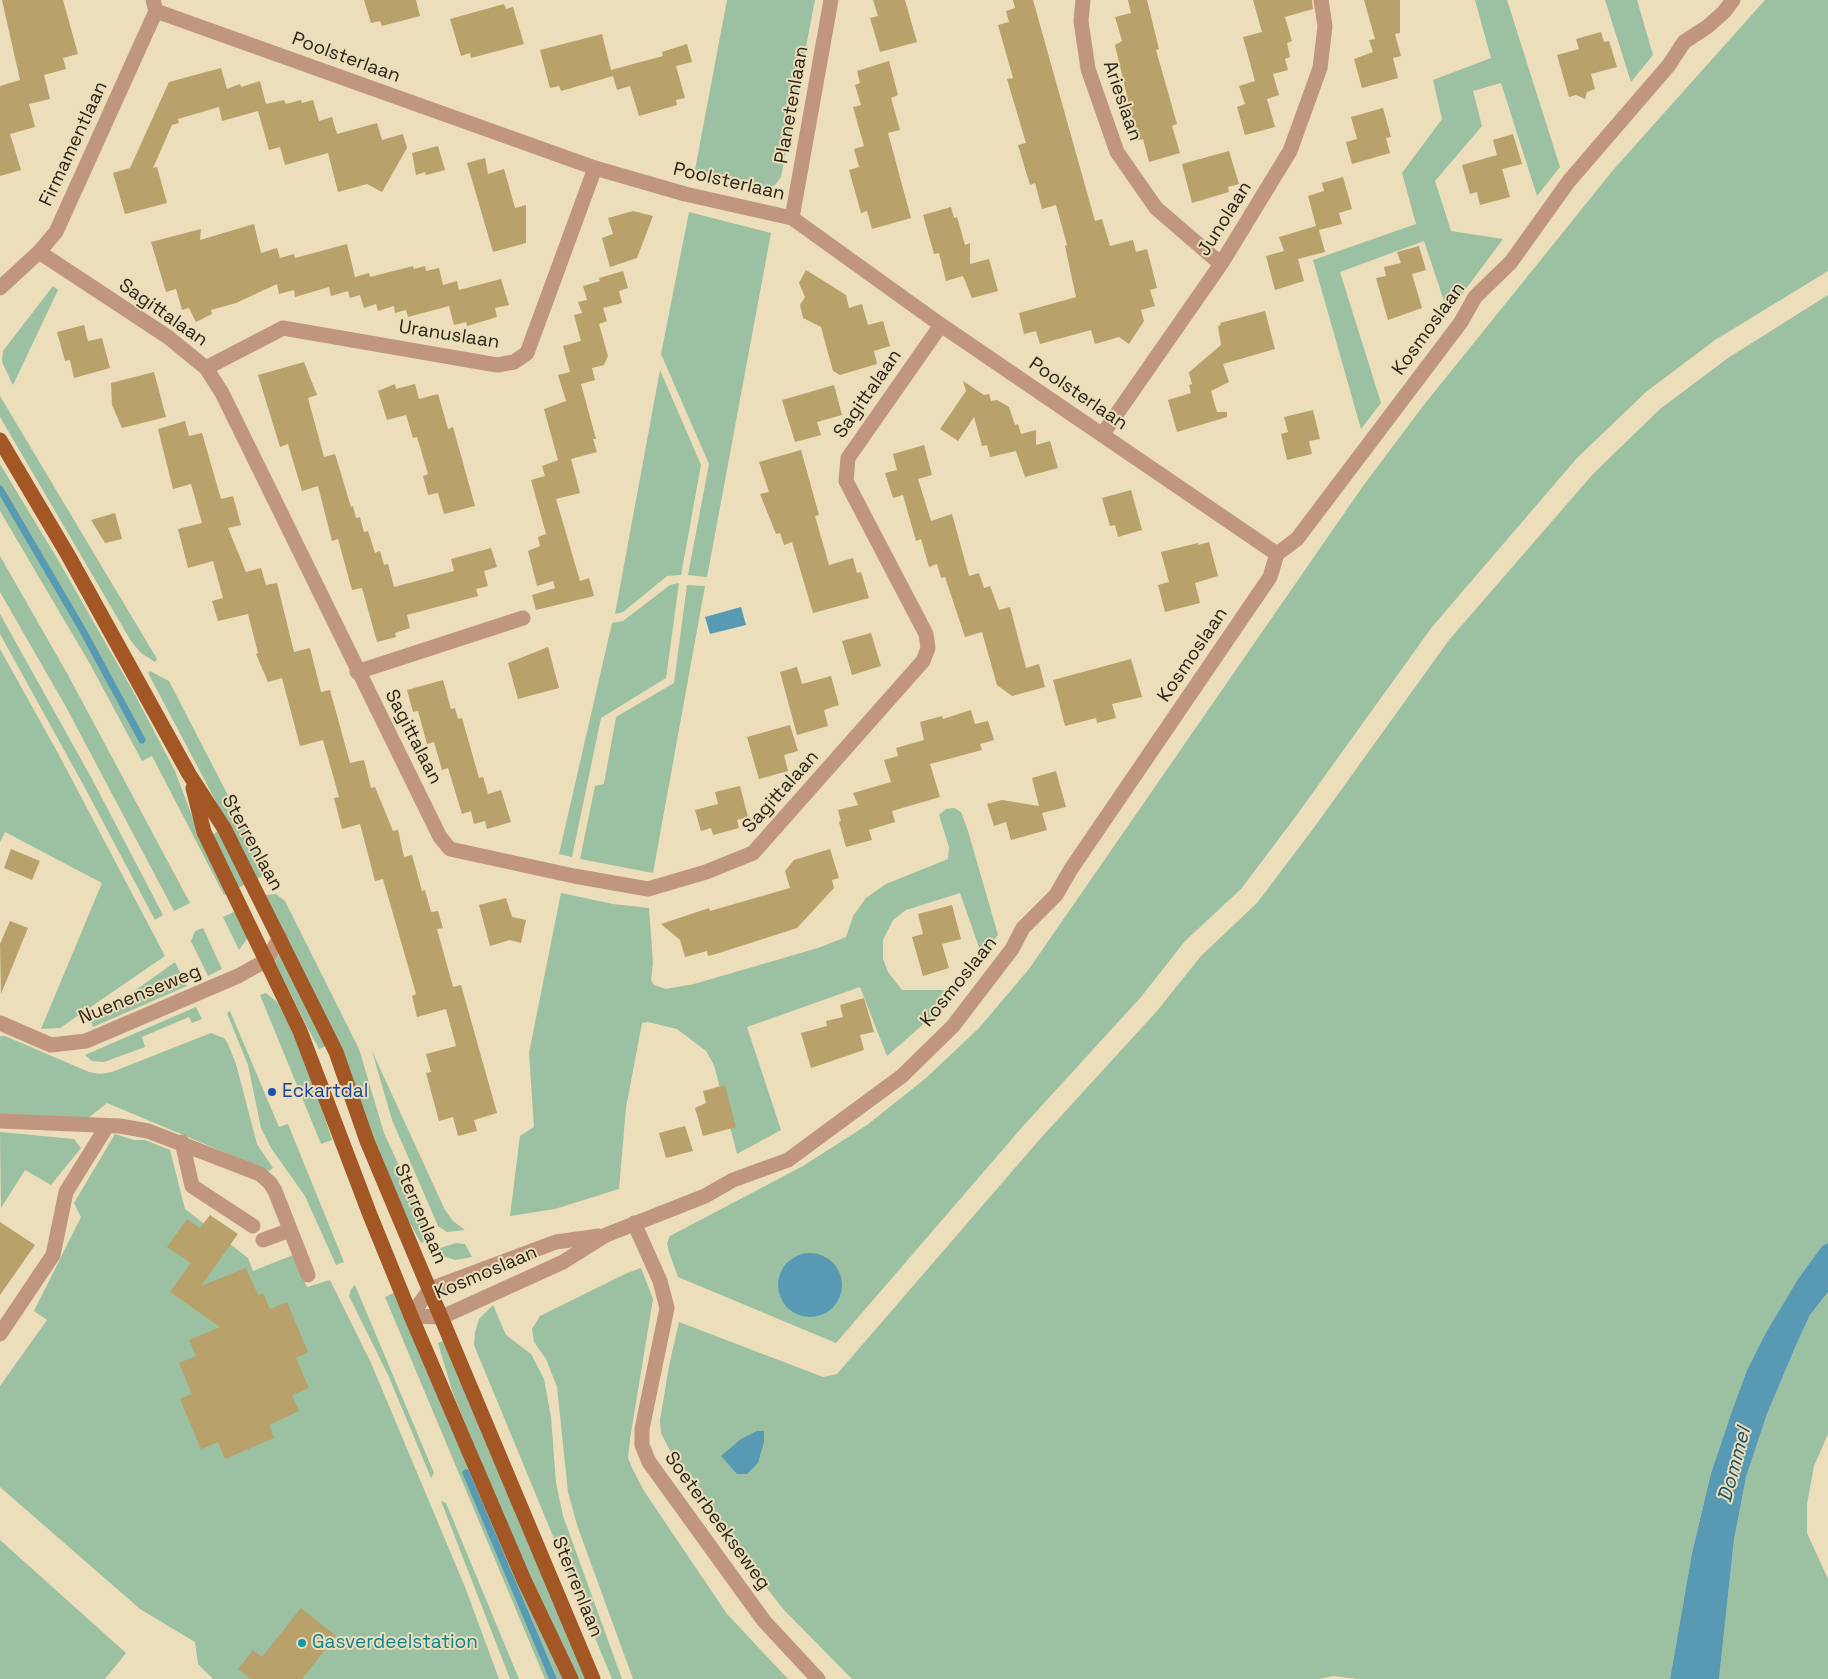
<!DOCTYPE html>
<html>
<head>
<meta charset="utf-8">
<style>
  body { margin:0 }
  canvas { display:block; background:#ecddbb }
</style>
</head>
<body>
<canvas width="1828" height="1679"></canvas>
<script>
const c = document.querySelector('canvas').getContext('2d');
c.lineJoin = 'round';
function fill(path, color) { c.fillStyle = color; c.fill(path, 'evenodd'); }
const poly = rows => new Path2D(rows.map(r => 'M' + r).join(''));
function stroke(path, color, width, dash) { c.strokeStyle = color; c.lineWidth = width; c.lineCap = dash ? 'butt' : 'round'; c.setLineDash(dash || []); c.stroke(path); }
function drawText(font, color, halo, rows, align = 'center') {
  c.font = font + ' "Space Grotesk",sans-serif'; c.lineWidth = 4; c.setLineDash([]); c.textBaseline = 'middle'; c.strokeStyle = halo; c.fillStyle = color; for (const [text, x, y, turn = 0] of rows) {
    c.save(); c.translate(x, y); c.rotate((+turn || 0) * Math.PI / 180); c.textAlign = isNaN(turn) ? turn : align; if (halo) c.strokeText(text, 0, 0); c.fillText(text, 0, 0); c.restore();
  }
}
fill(poly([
  [727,0,815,0,781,177,775,185,767,188,695,170],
  [1475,0,1507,0,1560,167,1537,196,1501,83,1473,91,1482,126,1435,181,1451,231,1503,239,1448,313,1424,241,1340,272,1381,403,1361,429,1313,260,1416,224,1402,173,1442,119,1433,80,1491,58],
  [1605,0,1637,0,1653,55,1631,82],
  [1765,0,1828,0,1828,271,1715,340,1646,392,1577,458,1432,627,1296,816,1241,889,1185,941,1141,997,1024,1125,836,1343,678,1277,669,1252,667,1243,670,1236,803,1166,867,1125,926,1078,979,1028,1029,969,1363,486,1423,406,1614,169],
  [794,1257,841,1284,836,1302,822,1314,803,1315,787,1306,781,1271],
  [689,212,771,233,707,577,688,575,709,464,661,354],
  [53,286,58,290,13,385,2,362,3,351],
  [1828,295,1828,1243,1822,1246,1798,1279,1765,1334,1747,1370,1733,1408,1711,1473,1692,1553,1670,1679,1358,1679,1333,1676,1319,1679,852,1679,784,1610,739,1553,674,1459,661,1433,660,1420,669,1366,679,1322,823,1377,837,1374,1040,1139,1157,1011,1201,956,1257,903,1313,829,1449,640,1593,474,1660,409,1728,358],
  [660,370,701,465,681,575,667,576,623,612,615,614],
  [0,396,157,659,155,662,141,653,131,641,0,417],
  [0,464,57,558,133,691,175,771,198,832,228,893,224,895,152,756,142,761,90,664,0,511],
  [0,556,68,675,190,903,174,911,66,707,0,592],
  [679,583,666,678,601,718,572,857,559,854,612,623,623,621,670,585],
  [687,585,705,586,653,873,580,859,595,786,604,784,616,717,674,683],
  [0,614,92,779,163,915,155,920,85,788,0,634],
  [0,649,59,755,165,956,60,1028,41,1029,102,883,5,832,0,842],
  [150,671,169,681,268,873,257,879,148,673],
  [954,808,961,812,968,831,998,935,982,956,960,893,906,910,893,920,883,940,883,959,888,972,902,990,944,990,957,988,952,996,926,1022,887,1056,860,987,747,1027,781,1130,737,1154,714,1065,706,1051,677,1029,648,1022,642,1023,626,1108,619,1189,555,1209,510,1216,520,1136,534,1127,529,1053,561,893,613,904,649,908,653,963,651,980,654,985,666,989,694,984,818,948,846,937,853,916,866,898,886,884,948,859,949,847,939,815,946,809],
  [218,831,246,884,238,888,212,835],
  [276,894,285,901,359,1049,384,1133,432,1238,421,1243,405,1214,266,895],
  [236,911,249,936,239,950,223,917],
  [203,928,222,969,208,976,191,941,195,931],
  [281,952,326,1046,319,1049,305,1023,275,962],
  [175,962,187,986,93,1027,91,1022],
  [266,993,277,1002,289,1024,310,1072,332,1140,321,1144,260,995],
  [196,1007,202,1019,192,1023,189,1017,142,1037,145,1047,104,1062,92,1061,85,1055],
  [230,1011,279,1127,288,1124,344,1262,336,1265,305,1196,271,1148,261,1128,248,1065,227,1013],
  [211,1033,224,1038,228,1044,236,1064,257,1144,273,1168,269,1171,107,1103,83,1122,0,1116,0,1036,5,1036,89,1072,100,1074,112,1072],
  [372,1051,445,1210,453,1221,465,1230,447,1232,438,1226,435,1219,392,1120],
  [0,1132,74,1139,81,1148,51,1185,25,1170,1,1208],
  [115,1134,134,1140,145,1140,170,1150,185,1209,248,1258,253,1271,293,1255,307,1287,330,1280,371,1363,465,1587,499,1679,213,1679,198,1664,195,1642,140,1609,0,1487,0,1386,47,1320,34,1311,81,1217,74,1203],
  [456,1243,465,1244,472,1257,455,1260,434,1253,440,1248],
  [641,1268,653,1299,630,1439,628,1458,632,1468,644,1491,727,1614,788,1679,633,1679,577,1525,568,1492,557,1387,546,1359,534,1342,532,1329,540,1316,627,1273],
  [355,1285,434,1473,431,1478,389,1377,349,1296,351,1289],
  [396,1292,565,1679,545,1679,385,1297],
  [1828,1292,1828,1434,1814,1466,1807,1504,1807,1533,1828,1579,1828,1679,1719,1679,1734,1540,1746,1477,1767,1414,1797,1343,1810,1315],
  [493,1305,506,1335,531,1354,544,1379,551,1417,556,1483,563,1516,622,1679,612,1679,474,1345,475,1332,479,1319],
  [446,1340,587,1679,578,1679,520,1555,453,1394,438,1343],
  [441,1501,446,1503,519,1679,510,1679],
  [0,1540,126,1653,105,1679,0,1679]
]), '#9cc0a2');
fill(poly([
  [741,607,746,625,710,634,705,617],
  [1828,1243,1828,1292,1810,1315,1797,1343,1767,1414,1746,1477,1734,1540,1719,1679,1670,1679,1692,1553,1711,1473,1733,1408,1747,1370,1765,1334,1798,1279,1822,1246],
  '778 1285a32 32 0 1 1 64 0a32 32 0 1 1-64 0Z',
  [757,1431,764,1431,764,1442,758,1463,747,1474,737,1474,721,1456,741,1439]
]), '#589ab4');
stroke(poly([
  [0,489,82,629,142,740],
  [466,1473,553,1679]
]), '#589ab4', 7);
fill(poly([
  [2,0,63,0,78,54,63,58,66,69,44,75,50,99,29,104,35,127,10,134,21,170,0,176,0,86,20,80],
  [364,0,416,0,420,16,382,26,380,21,371,23],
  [873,0,905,0,917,42,880,52,870,18,878,16],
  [1013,0,1033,0,1095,221,1102,219,1110,246,1133,240,1136,252,1147,249,1157,288,1150,290,1155,306,1141,310,1144,321,1129,344,1119,337,1095,344,1091,330,1040,344,1036,331,1024,334,1019,313,1076,297,1065,246,1067,245,1056,205,1042,209,1035,183,1030,185,1018,145,1026,143,1007,79,1013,78,998,25,1009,22,1006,11,1015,8],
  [1128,0,1147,0,1159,49,1156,50,1177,124,1172,126,1180,153,1149,162,1143,139,1138,140,1133,122,1115,45,1122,41,1115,17,1131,13],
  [1253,0,1312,0,1313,9,1285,17,1292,41,1287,43,1290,57,1285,59,1288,70,1273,74,1279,95,1267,99,1275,127,1245,135,1237,107,1245,104,1239,86,1255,81,1243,37,1262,32],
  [1364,0,1400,0,1400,33,1395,34,1401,56,1393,58,1398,78,1362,88,1354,59,1373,52,1369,40,1375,39],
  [504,4,506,9,513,7,524,44,471,58,470,53,461,56,450,19],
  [1601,32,1604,42,1609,41,1617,67,1591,74,1595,89,1587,92,1585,99,1576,95,1569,97,1557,55,1579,49,1576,39],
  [602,34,611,70,663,56,662,52,687,44,692,62,676,66,685,98,676,100,677,105,639,116,630,86,617,90,613,76,561,91,559,86,550,88,540,50],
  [889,61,898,95,891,98,900,130,888,133,911,218,872,229,867,211,861,213,849,170,859,167,854,149,864,146,853,107,861,105,855,85,860,83,857,71],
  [221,68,227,89,240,84,241,87,260,81,266,104,284,100,286,104,301,100,302,103,313,100,319,121,332,117,337,134,377,123,382,140,403,134,407,148,382,192,367,184,338,192,328,153,285,165,280,147,269,150,258,111,222,121,219,107,178,119,179,123,172,125,153,168,157,167,167,203,125,214,113,173,130,168,169,82],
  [1383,108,1391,137,1386,138,1390,153,1352,164,1346,142,1357,139,1351,117],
  [1513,134,1522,164,1502,169,1510,197,1480,205,1477,192,1470,194,1462,165,1497,155,1493,140],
  [438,146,445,170,426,175,425,172,416,175,412,153],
  [1229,151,1239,184,1228,187,1229,192,1192,203,1182,164],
  [485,158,488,174,504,169,515,208,526,205,526,243,493,252,467,163],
  [1343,177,1352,209,1339,213,1342,224,1319,230,1325,252,1298,259,1304,281,1275,290,1266,256,1284,251,1279,237,1316,226,1308,196,1324,191,1322,183],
  [951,207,954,218,957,217,965,245,970,243,970,264,989,259,998,291,972,298,963,276,946,281,939,253,934,254,923,215],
  [633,211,653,216,637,258,610,267,602,238,613,234,608,218],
  [254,224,261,253,277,248,280,258,294,254,295,258,347,244,355,277,369,273,370,277,413,266,414,269,425,266,426,271,439,268,443,285,457,281,459,290,501,279,509,305,495,308,497,317,467,326,466,322,454,325,449,306,408,317,406,310,395,313,394,306,378,311,376,304,364,308,360,295,350,298,348,291,331,296,329,287,295,297,294,290,279,294,277,284,236,303,211,310,212,314,196,322,189,308,182,310,176,289,166,292,151,242,201,229,200,240],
  [1419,246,1426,270,1412,274,1422,308,1388,320,1376,278,1386,276,1384,267,1401,263,1397,252],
  [806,270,846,295,849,308,862,304,868,325,883,321,890,346,874,351,877,364,840,375,833,371,821,327,803,318,800,305,805,297,799,283],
  [623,271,628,288,619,291,622,303,603,308,607,321,599,324,608,356,604,365,592,368,595,380,581,384,596,439,593,439,597,452,571,459,580,493,556,499,580,581,589,578,594,596,536,610,532,595,555,588,553,581,537,586,528,551,540,546,538,537,546,534,531,480,545,476,542,466,558,460,544,409,566,401,558,375,570,372,563,346,581,341,574,315,582,313,578,302,587,300,583,286,600,281,599,278],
  [1265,311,1275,349,1223,364,1229,382,1211,391,1217,412,1227,412,1227,417,1177,432,1168,400,1191,393,1189,385,1192,384,1189,373,1187,374,1221,345,1218,326,1221,325,1220,323],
  [84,325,88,341,102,338,110,368,74,378,70,360,65,361,57,332],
  [304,362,317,395,308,398,324,457,335,454,351,507,353,506,356,518,360,517,364,532,368,531,375,553,380,551,384,565,388,564,394,587,454,571,451,559,491,548,497,567,484,571,488,586,476,589,478,596,407,615,410,628,395,633,396,637,377,642,362,588,352,590,338,539,332,541,318,486,302,491,288,444,280,447,258,375],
  [154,372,166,417,122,428,112,405,111,383],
  [963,381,984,395,989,394,991,401,997,400,1009,407,1015,425,1018,424,1021,434,1036,430,1036,445,1050,441,1058,468,1025,477,1016,451,990,457,987,445,982,446,974,417,958,441,940,429,966,391],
  [395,384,396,389,415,384,419,399,438,394,448,429,453,427,475,506,444,514,438,493,428,495,423,476,428,474,417,437,413,438,406,415,387,420,378,391],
  [834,385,842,415,817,422,821,435,795,442,782,400],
  [1313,410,1320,439,1309,441,1312,454,1287,460,1281,434,1288,432,1284,417],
  [185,421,189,436,202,433,221,499,233,496,241,525,228,528,246,572,261,568,266,585,277,583,294,652,310,648,321,692,330,690,350,763,364,760,371,788,375,787,393,831,398,830,404,857,412,855,422,891,425,890,431,912,438,911,443,928,437,929,453,987,461,985,497,1113,474,1120,477,1131,458,1136,453,1117,439,1121,426,1073,431,1072,426,1054,456,1046,446,1009,417,1017,412,996,416,994,383,879,375,881,360,824,342,829,334,798,339,797,323,740,300,746,282,678,268,682,256,654,258,653,248,614,218,621,212,601,223,598,213,561,188,568,178,529,202,523,191,484,173,489,158,429],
  [924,445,932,475,918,479,931,521,952,514,969,576,979,573,984,588,990,586,999,610,1010,607,1026,668,1039,664,1045,687,1012,696,997,685,982,632,965,637,945,577,941,578,937,564,929,567,921,539,916,541,903,495,893,498,885,473,897,470,893,454],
  [801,450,819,515,815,516,829,565,853,558,857,573,861,572,869,598,813,613,792,542,784,545,780,533,776,534,760,494,769,492,759,462],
  [1131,490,1142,530,1118,537,1115,525,1110,526,1102,498],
  [115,513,122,539,105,543,91,520],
  [1209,542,1218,576,1195,583,1200,603,1165,612,1158,585,1169,582,1161,552,1198,543,1198,545],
  [871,633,881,666,852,675,842,641],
  [548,647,559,688,518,699,508,663],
  [1131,659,1142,697,1112,704,1116,718,1097,723,1096,718,1065,726,1053,680],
  [797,667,802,684,831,676,839,705,824,710,828,726,797,735,780,672],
  [443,680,451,709,455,708,458,719,462,718,479,778,483,777,488,794,501,790,511,822,487,829,485,821,474,824,471,811,462,814,448,768,442,770,434,742,427,744,418,711,413,712,407,690],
  [971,710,975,724,988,721,994,740,980,744,982,750,930,764,940,797,892,811,895,822,869,830,872,840,846,847,839,822,841,821,838,810,858,805,853,793,891,782,884,760,898,756,896,748,924,740,920,722,942,716,943,719],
  [790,725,798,751,784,755,788,771,759,779,747,737],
  [1056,771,1066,807,1042,813,1047,830,1011,840,1006,822,994,826,987,804,1002,800,1039,806,1032,778],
  [740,786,748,817,737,820,739,828,713,835,711,828,701,831,695,810,718,804,715,792],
  [11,849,40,861,32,880,4,868],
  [830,849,839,878,832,880,834,888,797,928,716,954,708,956,707,951,685,957,680,940,661,924,709,908,710,911,790,888,785,871,794,860],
  [506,898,512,917,526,920,521,943,510,940,490,946,479,905],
  [952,905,961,939,942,944,949,968,923,976,912,937,923,934,918,914],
  [10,921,28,928,1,994,0,944],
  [864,998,874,1032,860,1035,864,1050,811,1068,801,1033,827,1026,826,1021,843,1017,840,1005],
  [725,1085,736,1127,703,1136,695,1108,706,1103,703,1091],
  [685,1126,693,1151,666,1158,659,1133],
  [210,1215,238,1234,201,1286,246,1268,258,1295,263,1293,270,1309,287,1302,308,1352,296,1358,309,1388,292,1395,299,1411,269,1425,274,1438,225,1459,218,1442,201,1449,180,1399,192,1394,179,1363,196,1356,189,1340,220,1327,170,1292,191,1263,167,1247,187,1219,200,1228],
  [0,1222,35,1245,0,1295],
  [301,1608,336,1636,302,1679,251,1679,238,1669,253,1650,262,1657]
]), '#b8a16a');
stroke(poly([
  [1083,0,1081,21,1088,69,1117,152,1156,208,1221,264],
  [156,11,595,168,685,194,792,218,941,325,1277,554],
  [792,218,831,0],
  [39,252,168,337,206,368,222,393,440,837,450,849,574,876,648,889,706,872,753,853,923,661,928,648,926,634,846,481,848,458,941,325],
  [0,288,39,252,56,232,156,11,153,0],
  [206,368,283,328,497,365,514,362,527,353,595,168],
  [1102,435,1221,264,1290,151,1320,68,1325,26,1321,0],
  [357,672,523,618],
  [0,1023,51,1045,86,1041,238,976,267,960,280,937],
  [0,1121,120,1126,148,1131,260,1174,270,1183,275,1191,308,1275],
  [182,1142,192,1186,253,1226],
  [634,1223,660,1281,667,1308,642,1429,642,1445,649,1462,764,1621,818,1679],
  [263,1240,290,1230],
  [411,1316,442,1317,563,1262,606,1235,705,1196,733,1180,788,1160,902,1076,953,1026,1012,949,1023,928,1056,895,1071,869,1270,577,1277,554,1297,539,1461,322,1475,297,1511,262,1569,181,1669,65,1684,42,1707,27,1724,12,1733,0],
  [411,1316,430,1289,556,1242,599,1236],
  [0,1334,53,1255,66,1192,107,1126]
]), '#c1967e', 15);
stroke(poly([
  [0,440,68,555,189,774,224,828,336,1052,367,1141,593,1679],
  [193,788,204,832,300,1031,370,1215,411,1316,524,1580,571,1679]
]), '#a25725', 15);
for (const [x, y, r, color] of [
  [272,1092,5,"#1a4fb4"],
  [302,1643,5,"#0f9aa8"]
]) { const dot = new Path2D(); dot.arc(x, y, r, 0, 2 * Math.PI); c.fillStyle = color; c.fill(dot); stroke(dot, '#ecddbb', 2); }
drawText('19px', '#2a2417', '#ecddbb', [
  ["Poolsterlaan",346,58,20],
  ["Arieslaan",1122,101,71],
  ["Planetenlaan",792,105,-80],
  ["Firmamentlaan",74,144,-65],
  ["Poolsterlaan",729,182,13],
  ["Junolaan",1225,219,-58],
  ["Sagittalaan",163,313,35],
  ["Kosmoslaan",1429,329,-54],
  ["Uranuslaan",449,335,9],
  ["Sagittalaan",868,394,-55],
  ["Poolsterlaan",1078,394,34],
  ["Kosmoslaan",1193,655,-56],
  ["Sagittalaan",413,737,63],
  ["Sagittalaan",781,792,-48],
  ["Sterrenlaan",252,843,61],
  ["Kosmoslaan",959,982,-51],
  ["Nuenenseweg",140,995,-22],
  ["Sterrenlaan",420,1214,67],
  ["Kosmoslaan",486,1273,-23],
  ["Soeterbeekseweg",717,1521,54],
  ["Sterrenlaan",577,1587,68]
]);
drawText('19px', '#164399', '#ecddbb', [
  ["Eckartdal",282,1092]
], 'left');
drawText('19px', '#0d838f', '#ecddbb', [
  ["Gasverdeelstation",312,1643]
], 'left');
drawText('italic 20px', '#1a5165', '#ecddbb', [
  ["Dommel",1735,1465,-75]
]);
</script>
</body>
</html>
